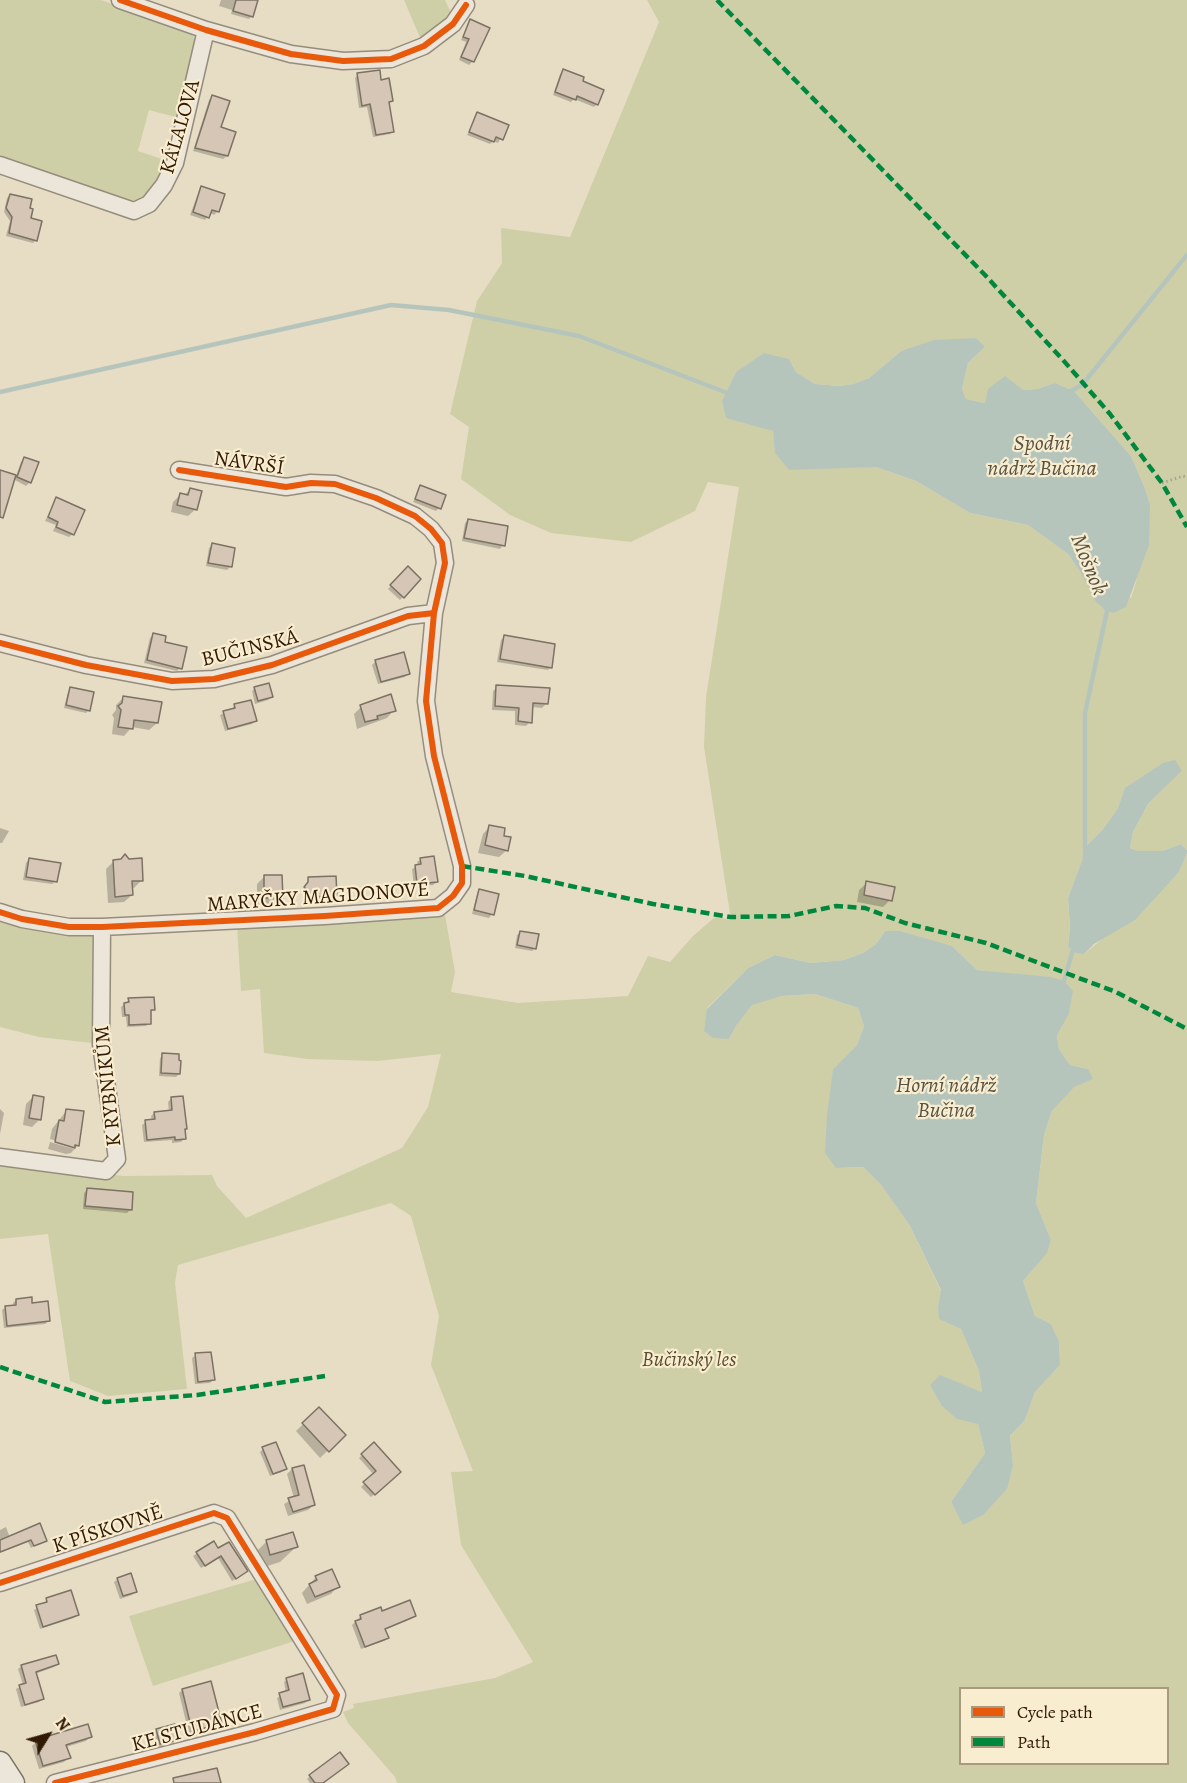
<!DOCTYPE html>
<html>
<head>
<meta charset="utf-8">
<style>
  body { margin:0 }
  #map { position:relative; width:1187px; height:1783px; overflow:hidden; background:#e7ddc5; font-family:Alegreya,serif }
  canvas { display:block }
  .legend { position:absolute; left:959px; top:1687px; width:210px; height:78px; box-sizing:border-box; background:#f9edd0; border:2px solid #a9997f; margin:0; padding:8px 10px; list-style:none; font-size:18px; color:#311a05 }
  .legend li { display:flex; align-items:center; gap:12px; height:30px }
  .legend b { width:30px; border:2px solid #a9997f }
  .north { position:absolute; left:18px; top:1705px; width:60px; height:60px; -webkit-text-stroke:4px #f9edd0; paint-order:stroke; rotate:53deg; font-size:16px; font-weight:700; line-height:24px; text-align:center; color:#311a05 }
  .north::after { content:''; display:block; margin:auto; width:21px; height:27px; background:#311a05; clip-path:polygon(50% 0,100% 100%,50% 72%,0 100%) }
</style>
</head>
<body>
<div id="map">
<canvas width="1187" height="1783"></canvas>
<ul class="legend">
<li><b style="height:8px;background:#e8590c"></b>Cycle path</li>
<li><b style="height:8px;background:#00873e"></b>Path</li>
</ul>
<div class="north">N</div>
</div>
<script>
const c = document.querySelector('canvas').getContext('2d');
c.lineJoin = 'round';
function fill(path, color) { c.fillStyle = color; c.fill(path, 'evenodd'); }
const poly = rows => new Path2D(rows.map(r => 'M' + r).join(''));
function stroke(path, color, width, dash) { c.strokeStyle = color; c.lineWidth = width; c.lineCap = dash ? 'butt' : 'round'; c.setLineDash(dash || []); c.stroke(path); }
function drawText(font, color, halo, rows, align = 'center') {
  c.font = font + ' Alegreya,serif'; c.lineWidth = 4.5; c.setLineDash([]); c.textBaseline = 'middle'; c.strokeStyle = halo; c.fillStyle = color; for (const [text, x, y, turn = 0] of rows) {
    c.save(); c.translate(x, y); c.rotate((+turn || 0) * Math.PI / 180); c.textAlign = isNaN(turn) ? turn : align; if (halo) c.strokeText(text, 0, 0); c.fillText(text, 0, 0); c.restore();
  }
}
fill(poly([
  [0,0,101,0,191,32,196,41,179,118,149,110,138,151,168,161,146,200,130,200,0,157],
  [404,0,445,0,452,15,421,40],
  [647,0,1187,0,1187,850,1181,844,1162,851,1138,851,1130,848,1133,832,1148,804,1182,771,1126,788,1118,808,1103,829,1088,844,1068,898,1070,928,1068,945,1084,954,1157,894,1179,872,1187,853,1187,1783,397,1783,395,1777,348,1723,343,1712,354,1708,353,1704,495,1678,533,1662,461,1545,451,1472,473,1471,431,1365,439,1316,411,1216,391,1203,178,1265,175,1283,187,1389,108,1396,70,1381,48,1234,0,1239,0,1163,125,1176,212,1175,217,1186,246,1218,402,1148,428,1107,441,1054,378,1061,307,1059,264,1053,260,989,241,991,237,926,333,924,445,915,455,972,451,992,518,1003,628,996,648,956,670,962,693,936,715,917,731,920,704,747,706,697,739,487,708,482,695,511,631,542,551,533,510,515,461,479,469,427,450,414,477,301,502,263,501,228,570,237,659,22],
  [985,347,968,363,962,389,966,399,985,403,1023,390,1037,389,1055,383,1074,391,1131,456,1144,486,1150,504,1136,582,1131,598,1081,573,1068,554,1028,525,970,513,916,481,876,467,845,467,776,453,773,431,722,402,736,372,789,359,796,372,815,384,840,386,853,384,869,378,901,351],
  [885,931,952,946,977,970,1028,976,1062,1027,1057,1036,1059,1049,1070,1065,1088,1069,1052,1111,1044,1135,1036,1203,1051,1240,1046,1253,1023,1281,1035,1316,1051,1324,1059,1341,1060,1365,1035,1392,1025,1420,1010,1436,1013,1465,964,1525,951,1502,985,1453,978,1424,940,1376,982,1392,979,1371,961,1329,938,1306,941,1291,910,1226,881,1185,863,1167,836,1168,833,1069,857,1045,864,1026,858,1008,815,994,782,996,752,1004,736,1026,729,1039,707,1008,748,968,775,955,811,963,844,960,863,953,876,944],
  [960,1688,1168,1688,1168,1764,960,1764],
  [0,916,99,932,101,1044,39,1037,0,1027],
  [260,1578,298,1640,153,1686,129,1616]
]), '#cfcfa7');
fill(poly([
  [976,338,985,347,968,363,962,389,966,399,985,403,988,389,1005,376,1023,390,1037,389,1055,383,1074,391,1131,456,1144,486,1150,504,1149,545,1126,607,1114,613,1107,611,1096,602,1081,573,1068,554,1028,525,970,513,916,481,876,467,789,470,775,453,773,431,726,418,722,401,736,372,764,353,789,359,796,372,815,384,840,386,853,384,869,378,901,351,934,340],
  [1175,760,1182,771,1148,804,1133,832,1130,848,1138,851,1162,851,1181,844,1187,850,1187,853,1179,872,1135,920,1094,944,1084,954,1075,953,1068,946,1070,928,1068,898,1088,844,1103,829,1118,808,1125,788,1163,763],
  [885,931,900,931,952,946,977,970,1051,977,1064,981,1073,991,1069,1013,1057,1036,1059,1049,1070,1065,1088,1069,1093,1079,1074,1087,1052,1111,1044,1135,1036,1203,1051,1240,1047,1253,1023,1281,1035,1316,1051,1324,1059,1341,1060,1365,1035,1392,1025,1420,1010,1436,1013,1465,1007,1489,983,1515,963,1525,951,1502,985,1453,978,1424,957,1419,942,1406,930,1385,940,1375,982,1392,979,1371,961,1329,939,1319,938,1306,941,1290,910,1226,881,1185,863,1167,836,1168,825,1153,827,1115,833,1069,857,1045,864,1026,858,1008,815,994,782,996,752,1005,736,1026,729,1039,713,1038,704,1031,707,1009,748,968,775,955,811,963,844,960,863,953,876,944]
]), '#b6c5bc');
fill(poly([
  [221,0,257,0,252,16,249,19,231,14,232,10,219,6],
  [470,21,473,61,469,65,459,60,466,42,461,40],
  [564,71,581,82,597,104,594,107,574,99,571,102,553,95,560,74],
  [358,74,380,82,391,101,388,104,393,131,390,134,373,137,367,107,359,108,355,78],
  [212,97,227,156,223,159,193,151,209,100],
  [478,114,507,126,498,143,493,141,490,144,467,135],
  [202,188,223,195,217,212,214,215,210,213,205,220,190,215,199,191],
  [10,195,28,209,36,240,33,243,6,236,10,221,4,212,7,198],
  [25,458,30,482,26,486,13,479,0,509,0,471,16,476,21,462],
  [421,487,439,508,436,511,413,502],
  [190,490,196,509,188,516,171,512,173,502,180,495,184,495],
  [57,499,73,534,69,537,53,531,56,525,45,521],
  [468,520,503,545,500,549,462,541,465,523],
  [213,545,230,567,227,570,206,566,209,548],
  [408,568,419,579,400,600,388,589],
  [153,635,163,643,180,668,177,671,144,663,150,638],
  [505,636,551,667,548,670,497,662,501,640],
  [376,661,408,673,405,677,378,684,372,665],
  [497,687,546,704,542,708,532,707,530,722,526,726,515,725,515,711,492,710,493,691],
  [71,688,89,710,86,713,64,708,68,692],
  [255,688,271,697,268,700,255,704,252,691],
  [123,698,157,723,149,730,132,727,124,736,112,734,114,718,112,715,116,710,116,705],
  [250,701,255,720,252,724,225,731,220,715,231,710,234,706],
  [361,707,394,710,387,718,357,729,354,714],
  [490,826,502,837,507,850,499,857,478,853,483,834],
  [0,828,9,831,2,843,0,843],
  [29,859,56,881,52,884,23,880,26,863],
  [421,859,437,882,433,885,414,887,412,869,418,866,417,862],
  [114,861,142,880,134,888,131,888,132,895,124,902,108,903,106,869],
  [265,876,281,897,274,904,257,905,257,884],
  [309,879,335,896,332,899,306,900,306,896,302,891],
  [867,883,890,900,883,907,857,902,859,890],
  [480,891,492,914,489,918,472,914,477,894],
  [521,932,535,948,532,951,515,948,517,935],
  [129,1000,153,1009,149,1013,150,1023,146,1026,127,1027,126,1017,122,1017,121,1007],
  [163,1055,179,1074,176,1077,159,1076,160,1058],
  [33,1097,39,1120,32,1127,23,1125,26,1104],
  [172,1098,184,1130,184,1139,181,1142,172,1143,172,1140,144,1142,142,1125,146,1122,152,1121,151,1116,154,1113,169,1112,168,1102],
  [0,1109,4,1113,0,1134],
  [67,1110,78,1145,71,1153,66,1154,48,1149,50,1142,74,1149,74,1146,50,1139,52,1129],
  [87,1190,130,1210,127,1213,83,1209,84,1193],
  [16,1300,31,1305,49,1321,45,1324,4,1328,2,1310,6,1307,13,1306,13,1303],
  [196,1355,213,1380,210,1383,195,1384,192,1358],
  [319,1409,344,1435,320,1458,296,1431],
  [374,1444,399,1472,371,1497,361,1487,374,1475,359,1458],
  [263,1449,285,1468,282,1472,270,1476,260,1452],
  [292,1469,314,1505,308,1510,288,1516,284,1504,294,1498,287,1474],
  [6,1527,10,1538,45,1540,31,1548,28,1542,0,1553,0,1530],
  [267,1541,296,1547,280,1562,255,1570,251,1557],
  [213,1543,243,1574,232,1581,218,1558,201,1568,193,1556],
  [316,1577,338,1586,331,1594,307,1604,302,1593],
  [118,1579,136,1591,132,1595,120,1599,114,1582],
  [47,1599,78,1615,74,1618,40,1629,34,1610,44,1604],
  [381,1613,414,1616,411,1619,384,1630,387,1638,384,1641,361,1649,352,1625,361,1616],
  [58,1664,54,1667,35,1674,42,1699,39,1702,21,1707,16,1689,23,1685,18,1669,22,1666],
  [287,1679,308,1700,305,1703,280,1710,277,1698,286,1693,284,1682],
  [182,1690,220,1724,217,1727,189,1734,179,1693],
  [157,1730,177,1739,173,1743,157,1747,153,1733],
  [90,1737,86,1741,66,1747,69,1757,64,1762,39,1769,32,1746,36,1742],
  [310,1776,322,1783,310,1783,307,1779]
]), '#0003');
stroke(poly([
  [0,392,391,305,449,310,579,336,730,394],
  [1069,392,1082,385,1187,255],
  [1085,859,1085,713,1107,611,1105,606],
  [1064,981,1074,946]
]), '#b6c5bc', 4.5);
const building = poly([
  [236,0,258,0,253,17,233,11,236,0],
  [470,19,490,28,474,62,461,57,469,39,463,37,470,19],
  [563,69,584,77,583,81,604,90,598,105,577,96,576,100,555,92,563,69],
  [380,70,381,80,389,78,393,101,389,102,394,132,376,135,370,104,362,106,357,73,380,70],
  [212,95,230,101,221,127,236,132,228,156,195,148,212,95],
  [477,112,509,125,503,140,496,137,494,142,469,132,477,112],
  [201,186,225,194,219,212,212,210,209,218,193,212,201,186],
  [10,194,32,199,30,208,33,209,31,218,42,221,37,241,9,233,12,217,6,208,10,194],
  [24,457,39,462,31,483,17,477,24,457],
  [0,470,16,475,3,518,0,517,0,470],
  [420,485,446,495,441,509,415,499,420,485],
  [190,488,202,491,197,510,177,505,180,493,188,495,190,488],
  [56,497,85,510,74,535,56,527,58,522,48,517,56,497],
  [468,519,508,526,505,546,464,538,468,519],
  [212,543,235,548,232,567,208,563,212,543],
  [408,566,421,579,404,598,390,585,408,566],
  [153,633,166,636,165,642,187,647,182,669,147,660,153,633],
  [504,635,555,644,552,668,500,659,504,635],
  [404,652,410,674,381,682,375,660,404,652],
  [269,683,273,697,258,701,254,687,269,683],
  [496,685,550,688,548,704,533,703,532,723,518,721,519,708,495,706,496,685],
  [70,687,94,692,90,711,66,705,70,687],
  [391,694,396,711,377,716,378,719,365,722,360,705,391,694],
  [123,696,162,702,158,723,134,720,133,729,118,727,121,710,118,706,122,703,123,696],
  [251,700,257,721,228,729,223,711,235,708,234,704,251,700],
  [489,825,505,828,504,836,511,837,508,851,485,845,489,825],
  [125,854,129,859,142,858,143,881,132,881,133,895,115,897,113,860,121,859,125,854],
  [434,856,438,882,417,884,415,865,421,864,420,858,434,856],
  [29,858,61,863,57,882,26,877,29,858],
  [264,875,282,875,283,898,264,898,264,875],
  [336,876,337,896,309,897,309,892,304,887,308,882,308,877,336,876],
  [866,881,895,887,892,901,864,895,866,881],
  [479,889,499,894,494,915,474,910,479,889],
  [520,931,539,934,536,949,517,945,520,931],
  [154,997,155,1010,151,1010,151,1024,129,1025,129,1015,125,1015,124,1003,129,1002,128,998,154,997],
  [162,1053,179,1054,179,1060,181,1061,180,1074,161,1073,162,1053],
  [33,1095,44,1097,41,1120,29,1118,33,1095],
  [183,1096,187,1129,185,1129,186,1139,175,1140,175,1137,147,1140,145,1120,155,1119,154,1112,172,1110,171,1097,183,1096],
  [66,1109,84,1111,79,1146,75,1145,75,1148,55,1142,59,1120,64,1121,66,1109],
  [87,1188,133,1192,132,1210,85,1206,87,1188],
  [32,1297,32,1303,48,1301,50,1321,7,1326,5,1306,16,1305,16,1299,32,1297],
  [211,1352,215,1380,198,1382,195,1353,211,1352],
  [319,1407,346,1435,329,1452,302,1423,319,1407],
  [276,1442,287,1469,273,1474,262,1447,276,1442],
  [374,1442,401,1472,375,1495,363,1482,376,1471,361,1454,374,1442],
  [304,1465,315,1505,293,1512,288,1498,299,1495,292,1468,304,1465],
  [40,1523,47,1541,34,1546,31,1540,0,1552,0,1540,40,1523],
  [293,1532,298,1547,270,1555,266,1540,293,1532],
  [214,1541,218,1548,229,1542,248,1571,236,1579,221,1556,205,1566,196,1552,214,1541],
  [332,1569,340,1587,315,1597,309,1584,317,1580,315,1576,332,1569],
  [131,1573,137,1592,123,1596,117,1578,131,1573],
  [71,1590,79,1615,43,1627,36,1605,47,1602,46,1598,71,1590],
  [410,1600,416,1616,385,1629,389,1638,365,1647,355,1621,361,1619,360,1615,381,1607,382,1611,410,1600],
  [56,1655,59,1664,36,1672,44,1699,25,1705,19,1685,26,1683,21,1665,56,1655],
  [303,1673,310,1700,283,1707,279,1693,289,1690,286,1678,303,1673],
  [211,1681,222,1724,192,1731,182,1689,211,1681],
  [88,1724,92,1737,66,1745,71,1758,43,1766,35,1740,88,1724],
  [175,1724,178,1740,160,1744,156,1729,175,1724],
  [340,1752,349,1764,323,1783,315,1783,309,1775,340,1752],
  [217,1768,221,1783,174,1783,173,1778,217,1768]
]);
fill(building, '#d6c6b5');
stroke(building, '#7b7263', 1.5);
const street = poly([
  [120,0,206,30,291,54,343,61,391,59,424,46,453,24,466,5],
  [0,165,134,211,149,204,164,185,175,163,206,30],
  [0,643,86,665,172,681,214,679,272,665,408,616,434,613],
  [0,912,22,919,69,927,102,927,325,916,438,908,453,896,462,883,462,866,434,756,426,701,434,613,445,563,442,543,431,529,415,516,376,498,335,484,311,483,286,487,179,470],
  [0,1157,106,1171,117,1159,101,1044,102,927],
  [0,1583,214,1513,227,1518,337,1695,333,1709,255,1732,55,1783]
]);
const secondary = poly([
  [0,1763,13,1783]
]);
stroke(street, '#958c7c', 19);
stroke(secondary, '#7b7263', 25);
stroke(poly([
  [1162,483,1183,476,1187,477]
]), '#a6a195', 3, [1.5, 3]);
stroke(street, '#ebe6d9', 16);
stroke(secondary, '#ebe6d9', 22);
stroke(poly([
  [717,0,985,275,1063,360,1110,414,1162,483,1187,527],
  [462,866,525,876,653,904,730,917,789,916,836,906,865,908,905,923,986,943,1116,992,1187,1029],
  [0,1367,105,1402,197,1395,325,1376]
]), '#00873e', 4.5, [9, 4.5]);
stroke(poly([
  [120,0,206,30,291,54,343,61,391,59,424,46,453,24,466,5],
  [0,643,86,665,172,681,214,679,272,665,408,616,434,613],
  [0,912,22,919,69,927,102,927,325,916,438,908,453,896,462,883,462,866,434,756,426,701,434,613,445,563,442,543,431,529,415,516,376,498,335,484,311,483,286,487,179,470],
  [0,1583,214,1513,227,1518,337,1695,333,1709,255,1732,55,1783]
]), '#e8590c', 6);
drawText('21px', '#311a05', '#f9edd0', [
  ["KÁLALOVA",181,127,-74],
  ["NÁVRŠÍ",249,464,8],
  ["BUČINSKÁ",250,649,-14],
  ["MARYČKY MAGDONOVÉ",318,898,-4],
  ["K RYBNÍKŮM",109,1086,-96],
  ["K PÍSKOVNĚ",108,1530,-18],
  ["KE STUDÁNCE",197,1729,-15]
]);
drawText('italic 21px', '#5a4d2e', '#f9edd0', [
  ["Bučinský les",689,1361]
]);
drawText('italic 22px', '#585244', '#f9edd0', [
  ["Spodní",1042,445],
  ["nádrž Bučina",1042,470],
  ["Mošnok",1088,565,68],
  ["Horní nádrž",946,1087],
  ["Bučina",946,1112]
]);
</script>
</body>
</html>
